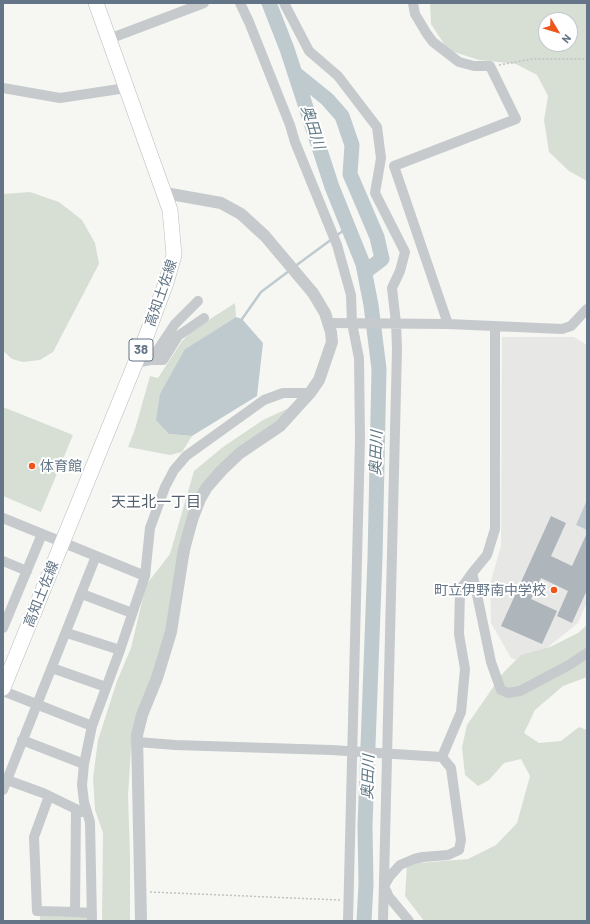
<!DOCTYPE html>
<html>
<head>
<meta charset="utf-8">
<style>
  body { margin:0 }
  #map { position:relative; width:590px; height:924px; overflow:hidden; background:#f6f7f3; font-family:Barlow,sans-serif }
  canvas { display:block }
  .frame { position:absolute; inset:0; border:4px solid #637586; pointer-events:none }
  .north { position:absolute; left:538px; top:12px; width:40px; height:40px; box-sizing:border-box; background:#fff; border:1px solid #c1c8cf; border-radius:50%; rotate:128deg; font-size:11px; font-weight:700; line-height:16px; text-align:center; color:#637586 }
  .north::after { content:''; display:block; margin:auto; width:14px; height:18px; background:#ee551b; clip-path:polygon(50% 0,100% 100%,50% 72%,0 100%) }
</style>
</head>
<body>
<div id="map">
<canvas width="590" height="924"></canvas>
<div class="frame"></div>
<div class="north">N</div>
</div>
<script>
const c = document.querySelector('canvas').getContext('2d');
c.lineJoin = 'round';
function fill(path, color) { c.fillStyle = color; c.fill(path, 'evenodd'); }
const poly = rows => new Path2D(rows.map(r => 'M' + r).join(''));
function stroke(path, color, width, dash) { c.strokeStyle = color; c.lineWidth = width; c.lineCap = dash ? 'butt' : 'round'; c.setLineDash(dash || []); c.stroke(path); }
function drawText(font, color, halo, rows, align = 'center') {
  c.font = font + ' Barlow,"Noto Sans JP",sans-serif'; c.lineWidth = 4; c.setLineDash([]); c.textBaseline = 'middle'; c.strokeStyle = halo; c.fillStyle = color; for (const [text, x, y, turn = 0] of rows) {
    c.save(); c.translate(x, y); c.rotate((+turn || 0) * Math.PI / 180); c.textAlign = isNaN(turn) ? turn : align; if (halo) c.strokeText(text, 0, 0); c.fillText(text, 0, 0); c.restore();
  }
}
fill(poly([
  [502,337,574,337,587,345,587,602,578,623,527,664,511,658,491,623,490,584,501,546]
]), '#e7e8e6');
fill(poly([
  [430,3,587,3,587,181,569,171,549,152,544,120,548,96,537,75,516,64,479,60,448,50,431,24],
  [546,20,570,20,570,44,546,44],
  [30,192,59,202,82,220,95,243,99,264,53,352,40,360,23,362,12,359,3,351,3,194],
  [235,303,236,317,185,349,169,434,192,436,182,452,170,455,128,447,135,429,150,376,158,378,182,341,193,330],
  [306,400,209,482,195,529,173,626,131,749,128,795,130,856,130,921,102,921,103,833,95,810,93,778,98,740,117,681,131,648,146,585,170,554,194,471,223,447,263,420],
  [3,407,73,435,41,512,3,496],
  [587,625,587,677,563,686,535,710,524,733,539,743,561,741,579,727,587,730,587,921,424,921,405,896,407,864,468,859,496,845,517,823,530,776,521,759,504,763,489,780,478,786,465,775,462,747,467,725,503,673,521,655,550,647,578,633],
  [40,916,89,917,89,921,40,921]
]), '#d7dfd4');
fill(poly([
  [236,317,242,319,263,343,257,396,192,436,169,434,156,420,160,394,185,349],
  [587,500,587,530,576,525]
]), '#bfcacf');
stroke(poly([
  [336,236,348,227],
  [294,267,332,239],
  [242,319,261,292,289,271]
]), '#bfcacf', 2.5);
stroke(poly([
  [269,3,287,49,332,187,363,264,371,305,379,369,375,558,365,826,366,884,364,921],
  [296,74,327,99,342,116,352,145,350,174,377,237,382,259,365,272]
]), '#bfcacf', 15);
fill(poly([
  [551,516,566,523,551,556,572,566,587,533,587,590,572,623,557,616,568,591,541,578,531,599,557,611,542,644,501,626]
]), '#aeb5bb');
const primary = poly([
  [3,688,144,342,166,283,174,255,170,210,96,3]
]);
stroke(primary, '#b7bbbf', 16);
stroke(poly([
  [499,65,532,59,587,59],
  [150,892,340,900]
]), '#bfc2c4', 1.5, [2, 2]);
stroke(poly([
  [240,3,249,22,290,125,295,142,337,245,351,295,352,323,359,358,360,439,348,921],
  [284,3,309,51,338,76,377,127,381,158,375,193,405,252,400,271,392,288,396,323,397,349,383,921],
  [413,3,415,14,427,34,433,42,459,62,474,66,490,66,516,119,394,166,448,324],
  [109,39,204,3],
  [3,88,60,98,126,88],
  [328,323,448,324,562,329,571,326,587,309],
  [151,360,163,360,178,336,204,318],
  [135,363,151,360,175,324,198,301],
  [3,518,145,576],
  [3,561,27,571],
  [472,573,475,585,491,662,501,690,508,693,520,691,569,665,587,653],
  [82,594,132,613],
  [3,628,42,534],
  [67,633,120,650],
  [52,668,106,687],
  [3,691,92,726],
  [22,740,84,764],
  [137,742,175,745,331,750,442,757,451,768,461,840,459,850,448,855,423,857,414,859,400,865,390,876,384,886],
  [442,757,461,712,465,669,459,634,460,590,473,572,487,555,495,529,495,326],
  [7,780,43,793,82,812],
  [3,790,96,556],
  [49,796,34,837,37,911,75,912],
  [76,809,75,912,92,913],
  [384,886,389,897,409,921],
  [92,921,90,822,84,802,82,785,84,764,92,726,120,650,145,576,150,528,165,487,174,470,186,456,264,400,283,393,310,393]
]), '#c6cacd', 10);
stroke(poly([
  [141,921,137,735,142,715,157,678,171,632,184,549,193,517,200,499,207,487,222,470,240,453,280,426,310,393,319,380,332,342,331,332,325,313,313,293,265,236,241,214,221,203,165,193]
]), '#c6cacd', 12);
stroke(primary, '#fff', 15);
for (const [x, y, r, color] of [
  [32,466,4,"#ee551b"],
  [554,590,4,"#ee551b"]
]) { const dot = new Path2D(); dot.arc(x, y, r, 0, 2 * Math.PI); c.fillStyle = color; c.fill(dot); stroke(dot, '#fff', 1.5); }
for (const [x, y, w] of [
  [141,350,24]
]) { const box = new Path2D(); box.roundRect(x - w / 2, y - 11, w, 22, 3); c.fillStyle = '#fff'; c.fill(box); stroke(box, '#637586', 1); }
drawText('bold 13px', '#637586', null, [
  ["38",141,350]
]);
drawText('14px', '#637586', '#fff', [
  ["高知土佐線",161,293,-71],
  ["高知土佐線",41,594,-68]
]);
drawText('14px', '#637586', '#fff', [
  ["体育館",40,466],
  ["町立伊野南中学校",546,590,"right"]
], 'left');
drawText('italic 15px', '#5f7783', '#fff', [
  ["奥田川",313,127,72],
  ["奥田川",376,453,-88],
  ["奥田川",368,777,-88]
]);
drawText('15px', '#525f6a', '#fff', [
  ["天王北一丁目",156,502]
]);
</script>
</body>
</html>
